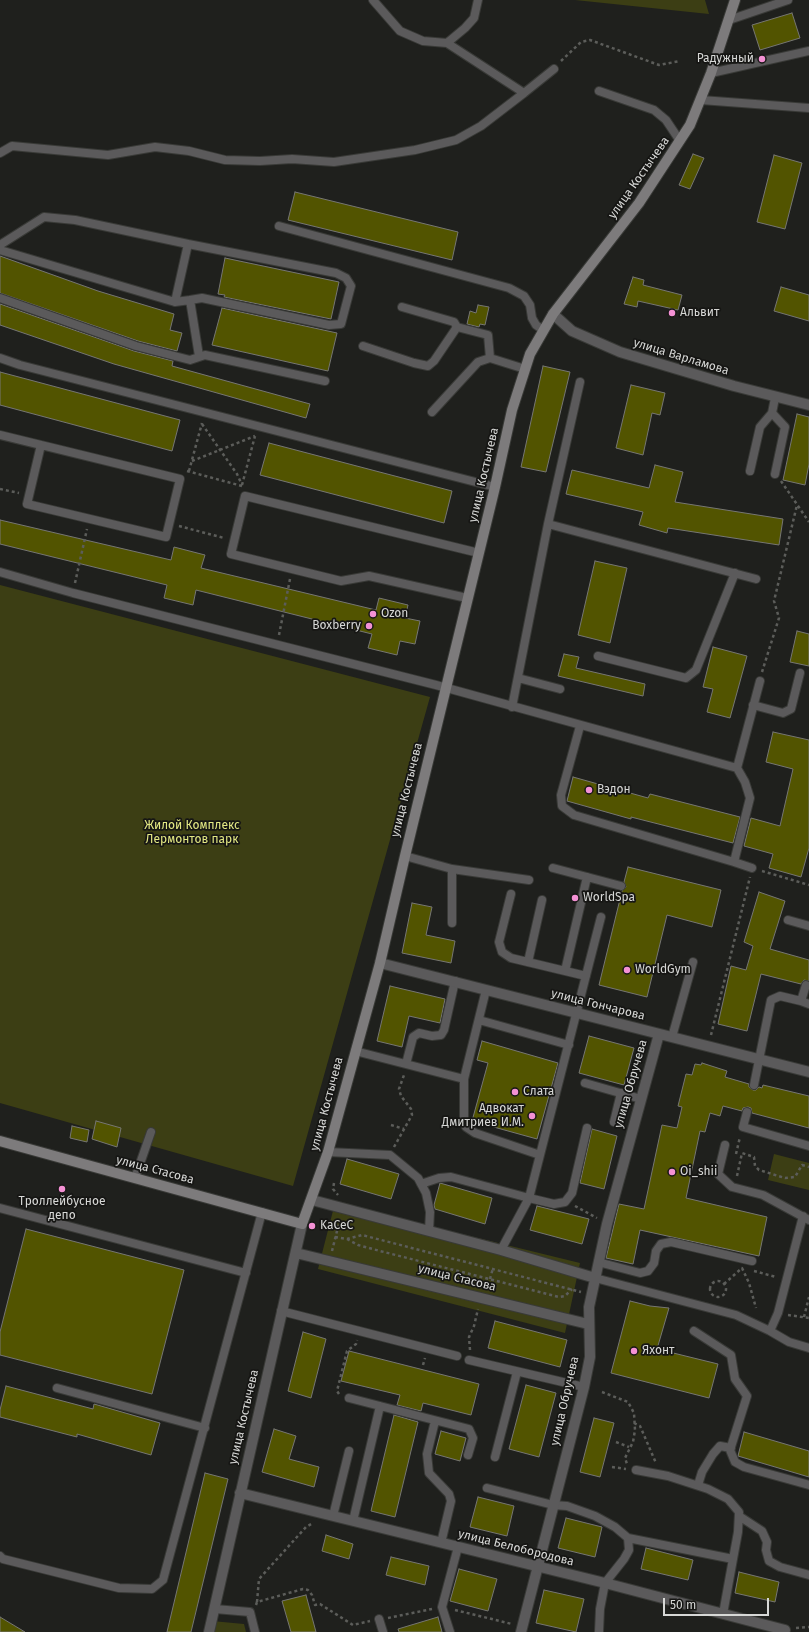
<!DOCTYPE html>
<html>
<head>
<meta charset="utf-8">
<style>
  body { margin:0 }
  #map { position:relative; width:809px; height:1632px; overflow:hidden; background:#1f201d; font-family:"Fira Sans",sans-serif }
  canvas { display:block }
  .scale { position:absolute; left:663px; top:1598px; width:106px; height:18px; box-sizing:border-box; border:2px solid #d7d8d6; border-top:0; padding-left:5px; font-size:12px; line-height:14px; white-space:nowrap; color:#d7d8d6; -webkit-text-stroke:3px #161614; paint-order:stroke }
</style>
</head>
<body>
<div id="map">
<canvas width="809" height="1632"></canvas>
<div class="scale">50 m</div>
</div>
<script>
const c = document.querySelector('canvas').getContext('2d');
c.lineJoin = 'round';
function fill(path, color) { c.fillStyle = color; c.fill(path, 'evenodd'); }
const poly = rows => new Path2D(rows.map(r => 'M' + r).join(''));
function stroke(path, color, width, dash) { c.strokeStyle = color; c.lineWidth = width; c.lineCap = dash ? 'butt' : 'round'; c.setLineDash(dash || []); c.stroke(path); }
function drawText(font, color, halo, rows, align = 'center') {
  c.font = font + ' "Fira Sans",sans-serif'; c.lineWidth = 3.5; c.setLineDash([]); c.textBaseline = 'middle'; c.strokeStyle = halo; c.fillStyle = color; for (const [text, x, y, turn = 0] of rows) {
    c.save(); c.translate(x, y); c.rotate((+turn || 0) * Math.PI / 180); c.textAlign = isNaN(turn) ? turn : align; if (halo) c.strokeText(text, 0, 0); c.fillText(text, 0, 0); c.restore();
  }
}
fill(poly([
  [575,0,705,0,709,14],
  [0,585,430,697,293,1186,0,1103],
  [774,1154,809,1163,809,1190,768,1180],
  [335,1203,580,1263,565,1333,318,1269],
  [212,1621,244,1624,246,1632,209,1632]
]), '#3c3e14');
const building = poly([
  [792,13,800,38,760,50,752,25,792,13],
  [693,154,704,158,690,189,679,185,693,154],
  [774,155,802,163,785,229,757,222,774,155],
  [295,192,458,232,452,260,288,220,295,192],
  [0,256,98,291,174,314,170,330,182,333,177,351,138,341,0,293,0,256],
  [225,258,339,282,331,319,224,297,225,295,218,294,225,258],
  [633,277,644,280,643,285,682,295,678,310,638,301,637,307,624,304,633,277],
  [781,287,809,295,809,321,774,311,781,287],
  [0,304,134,351,173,361,172,366,310,404,306,418,114,364,0,325,0,304],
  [478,305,489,307,485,325,480,324,479,327,467,324,470,311,476,313,478,305],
  [222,308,337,333,328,371,212,345,222,308],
  [543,366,570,372,546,472,521,467,543,366],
  [0,372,180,420,172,451,0,405,0,372],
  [631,385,665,393,660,415,652,413,643,455,616,448,631,385],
  [797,414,809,417,809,464,805,485,783,480,797,414],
  [269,443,452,491,444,523,260,475,269,443],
  [655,465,683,472,675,502,783,519,779,545,668,528,667,533,639,525,643,512,566,494,572,470,649,488,655,465],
  [0,520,171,560,174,547,205,555,201,568,376,610,379,598,408,605,405,618,420,621,415,644,400,641,397,655,368,648,372,634,196,590,193,605,164,598,167,585,0,544,0,520],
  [595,561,627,568,610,643,578,635,595,561],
  [797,631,809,634,809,666,790,662,797,631],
  [713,647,747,656,730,718,707,712,713,689,703,687,713,647],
  [564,654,579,657,576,668,645,684,643,696,558,676,564,654],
  [773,732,809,740,809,848,801,877,769,868,773,854,744,846,751,818,780,826,793,769,766,762,773,732],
  [573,777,648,798,650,794,740,817,733,843,631,817,631,819,567,801,573,777],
  [628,867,721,890,712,927,667,915,647,997,599,985,622,891,626,887,624,882,628,867],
  [759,892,785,901,770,949,809,960,809,981,804,980,801,984,761,974,747,1031,718,1024,731,966,746,970,753,946,744,942,759,892],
  [412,903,432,907,426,935,455,941,451,963,402,953,412,903],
  [390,986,445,999,440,1023,409,1016,402,1047,377,1041,390,986],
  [589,1036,634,1048,624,1085,579,1073,589,1036],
  [482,1041,558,1063,537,1139,472,1121,488,1063,477,1060,482,1041],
  [702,1063,727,1071,725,1077,749,1084,749,1087,753,1090,756,1090,759,1087,762,1088,763,1085,809,1096,809,1128,752,1113,751,1108,748,1107,743,1108,742,1111,723,1106,720,1116,710,1113,705,1132,700,1131,686,1198,767,1217,759,1256,640,1230,633,1264,606,1258,619,1204,644,1209,662,1125,677,1128,682,1107,678,1106,686,1074,692,1075,695,1064,701,1065,702,1063],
  [96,1121,121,1128,117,1147,92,1139,96,1121],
  [72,1126,89,1130,87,1142,70,1138,72,1126],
  [592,1129,617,1136,604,1189,580,1183,592,1129],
  [347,1159,399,1174,391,1199,340,1184,347,1159],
  [440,1183,492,1198,485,1224,435,1209,434,1205,440,1183],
  [537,1206,589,1219,582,1244,530,1230,537,1206],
  [26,1229,184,1270,152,1394,0,1355,0,1332,26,1229],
  [630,1301,650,1306,669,1308,657,1349,718,1364,709,1398,611,1373,630,1301],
  [495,1321,567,1340,560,1367,488,1348,495,1321],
  [303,1332,326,1339,311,1398,288,1391,303,1332],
  [349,1351,479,1384,471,1415,423,1403,421,1411,397,1405,400,1395,341,1381,349,1351],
  [526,1385,556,1393,539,1457,509,1449,526,1385],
  [6,1386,93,1409,94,1404,160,1423,151,1455,77,1434,77,1437,0,1417,0,1410,6,1386],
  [394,1415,418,1422,395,1517,371,1511,394,1415],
  [594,1418,614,1423,600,1477,580,1472,594,1418],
  [274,1429,296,1436,289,1459,319,1467,314,1487,262,1472,274,1429],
  [441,1431,466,1438,460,1461,435,1454,441,1431],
  [744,1432,809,1451,809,1477,738,1456,744,1432],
  [205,1473,228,1479,191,1632,167,1632,205,1473],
  [478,1497,514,1506,507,1536,470,1527,478,1497],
  [566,1518,602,1527,595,1557,558,1548,566,1518],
  [326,1535,353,1544,349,1559,322,1551,326,1535],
  [646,1548,693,1560,688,1580,641,1569,646,1548],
  [391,1557,429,1566,425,1585,386,1575,391,1557],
  [459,1569,497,1579,488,1611,450,1601,459,1569],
  [739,1572,779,1582,775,1602,735,1593,739,1572],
  [544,1590,584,1599,576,1632,536,1623,544,1590],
  [306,1595,316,1632,291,1632,282,1601,306,1595],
  [0,1617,25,1632,0,1632,0,1617],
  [438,1617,442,1632,399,1632,398,1629,438,1617]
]);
fill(building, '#525400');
stroke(building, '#767673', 1);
const lane = poly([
  [373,0,400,31,423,41,447,43,465,28,474,18,478,0],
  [729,20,788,0],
  [447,43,524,93,554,69],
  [711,73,809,51],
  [599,91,654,110,666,120,680,141],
  [701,100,809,108],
  [0,153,12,146,108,155,155,147,189,151,225,160,260,161,292,159,334,162,415,150,456,140,481,126,524,93],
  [279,226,509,288,524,296,530,305,532,318,536,325,543,330],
  [0,245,44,217,75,220,188,244],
  [0,250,175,302],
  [0,298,136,346,190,360,205,355,325,381],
  [190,300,202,298,329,325,341,324,351,286,346,278,336,273,188,244,175,302,190,300,199,356],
  [402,307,454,322,457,327,488,335,490,358],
  [363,346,414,363,428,366,434,361,457,327],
  [0,358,20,365,495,487],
  [432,412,478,362,490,358,525,369],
  [772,413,785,427,775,474],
  [0,435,180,479,166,537,27,504,41,445],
  [750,471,760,427,772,413,775,398],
  [548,524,756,579],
  [0,572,73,593,436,685,737,768,745,782,750,798,734,862,574,815,562,806,561,795,580,726],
  [467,598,369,576,341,581,231,554,245,496,479,553],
  [598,656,686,678,696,670,735,573],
  [518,678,560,689],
  [753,705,783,713,791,709,800,673],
  [512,707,548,524,580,382],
  [737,768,760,681],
  [405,856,452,869,452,923],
  [734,862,752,868],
  [553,868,621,886],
  [452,869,529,880],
  [511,894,499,942,502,952,511,958,586,976],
  [788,920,809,926],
  [528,962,542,900],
  [565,971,587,877],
  [486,990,464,1079,464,1121,466,1127,475,1133,540,1155,601,917],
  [801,1001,809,1004],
  [479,1020,569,1045],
  [672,1037,693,962],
  [355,1051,464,1079],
  [406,1064,413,1037,419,1033,432,1036,441,1035,444,1030,455,981],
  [585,1083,641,1099],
  [754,1085,771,1000,780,996,801,1001,806,985],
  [747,1112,743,1127,809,1146],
  [614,1122,621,1093],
  [725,1145,718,1174,732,1187,763,1195,809,1220],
  [328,1152,390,1155,418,1178,426,1193,430,1212,429,1231],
  [540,1155,529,1198,554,1204,565,1202,572,1193,587,1128],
  [135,1178,151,1132],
  [421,1184,439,1178,451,1177,529,1198,501,1250],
  [0,1208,246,1273],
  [803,1216,778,1313,770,1331,789,1342,809,1348],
  [598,1262,640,1273,648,1271,654,1263,656,1251,661,1244,671,1242,752,1261],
  [595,1278,736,1315,770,1331],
  [281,1311,457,1356],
  [694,1331,731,1355,735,1379,747,1396,730,1450,735,1462,744,1467,809,1485],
  [469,1360,584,1387],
  [57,1388,205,1428],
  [349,1398,380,1406],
  [435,1421,427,1454,429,1473,449,1494,451,1501,441,1543],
  [495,1457,517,1372],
  [636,1470,668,1476,708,1489,728,1499,739,1512,738,1532,733,1559],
  [698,1485,702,1472,713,1454,720,1446,731,1448],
  [487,1488,553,1505,567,1506,595,1516,615,1527,628,1538,629,1550,624,1559,605,1583,600,1609,599,1632],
  [333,1516,349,1451],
  [739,1516,762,1531,767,1542,766,1550,769,1561,780,1567,809,1575],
  [353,1521,380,1406,469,1429,473,1438,468,1455],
  [628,1538,733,1559,723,1614],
  [0,1556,3,1559,119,1588,152,1589,163,1580,262,1212],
  [215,1609,250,1612,255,1632],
  [379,1619,383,1632],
  [450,1632,442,1607,458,1547]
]);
const street = poly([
  [553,314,572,331,620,352,734,386,809,405],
  [380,963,809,1072],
  [312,1200,501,1250,595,1278],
  [296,1253,588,1324],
  [240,1493,605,1583,785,1630],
  [209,1632,302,1224],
  [521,1632,584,1387,590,1357,589,1307,607,1224,659,1034]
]);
const secondary = poly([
  [0,1141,302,1224,328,1152,380,963,405,856,495,487,512,410,530,354,553,314,639,203,690,125,711,73,735,0]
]);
stroke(lane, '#393a37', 10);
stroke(street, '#393a37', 12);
stroke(secondary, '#393a37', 12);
stroke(poly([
  [561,61,581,42,590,40,659,65,680,61],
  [202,424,237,474,242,485],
  [192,461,255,436],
  [187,471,242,486],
  [189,471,202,423],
  [781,481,809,522],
  [242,485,255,436],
  [0,489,19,493],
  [179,526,224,538],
  [75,583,87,529],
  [279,635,290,579],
  [762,672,779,618,774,601,797,505],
  [762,871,809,885],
  [711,1035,750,877],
  [391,1125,404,1129],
  [394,1147,412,1115,411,1109,401,1096,399,1089,404,1075],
  [736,1154,740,1137],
  [737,1176,742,1153,754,1157,755,1166,759,1170,785,1178,795,1177,802,1165,809,1167],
  [334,1183,333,1189,338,1195],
  [575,1206,597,1218],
  [335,1237,347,1239,362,1235,581,1292],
  [347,1239,358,1245,380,1251,559,1297,565,1296,572,1289],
  [332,1251,340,1219],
  [754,1271,776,1277],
  [490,1279,493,1268],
  '710 1289a8 8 0 1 1 16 0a8 8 0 1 1-16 0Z',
  [724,1284,742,1268,749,1283,756,1308],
  [788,1315,809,1318],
  [804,1317,809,1297],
  [470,1350,469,1337,474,1326,478,1309],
  [423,1365,425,1358],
  [602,1392,628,1402,634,1413,635,1430,633,1442,625,1458,627,1464],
  [339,1394,337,1391,347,1351,356,1344,357,1340],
  [634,1423,640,1426,656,1463],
  [616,1442,629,1447],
  [612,1467,626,1469],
  [257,1602,259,1579,306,1527,313,1523],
  [256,1605,257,1602,303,1589,308,1590,312,1595,315,1605,320,1604,353,1625,370,1621],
  [455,1610,512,1624],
  [388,1618,432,1609],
  [796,1628,809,1627]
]), '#5c5d5a', 2.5, [3, 3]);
stroke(lane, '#5b5a5b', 8);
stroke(street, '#5b5a5b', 10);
stroke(secondary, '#7d7b7c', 10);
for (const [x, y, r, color] of [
  [762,59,4,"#f491d4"],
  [672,313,4,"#f491d4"],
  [373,614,4,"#f491d4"],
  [369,626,4,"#f491d4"],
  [589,790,4,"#f491d4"],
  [575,898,4,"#f491d4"],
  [627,970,4,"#f491d4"],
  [515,1092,4,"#f491d4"],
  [532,1116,4,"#f491d4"],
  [672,1172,4,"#f491d4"],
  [62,1189,4,"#f491d4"],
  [312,1226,4,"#f491d4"],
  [634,1351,4,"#f491d4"]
]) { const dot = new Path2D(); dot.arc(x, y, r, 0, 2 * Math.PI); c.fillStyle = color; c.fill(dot); stroke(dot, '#161614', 1.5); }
drawText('12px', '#d7d8d6', '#161614', [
  ["Радужный",754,59,"right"],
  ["Альвит",680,313],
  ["Ozon",381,614],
  ["Boxberry",361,626,"right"],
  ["Вэдон",597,790],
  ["WorldSpa",583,898],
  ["WorldGym",635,970],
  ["Слата",523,1092],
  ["Адвокат",524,1109,"right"],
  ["Дмитриев И.М.",524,1123,"right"],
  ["Oi_shii",680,1172],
  ["Троллейбусное",62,1202,"center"],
  ["депо",62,1216,"center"],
  ["KaCeC",320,1226],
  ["Яхонт",642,1351]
], 'left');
drawText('12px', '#d7d8d6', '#161614', [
  ["улица Костычева",639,178,-55],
  ["улица Варламова",681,357,17],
  ["улица Костычева",484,475,-77],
  ["улица Костычева",407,790,-76],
  ["улица Гончарова",598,1005,14],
  ["улица Обручева",631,1084,-74],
  ["улица Костычева",327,1104,-75],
  ["улица Стасова",155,1170,15],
  ["улица Стасова",457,1278,14],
  ["улица Обручева",565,1401,-77],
  ["улица Костычева",244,1417,-77],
  ["улица Белобородова",516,1548,14]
]);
drawText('12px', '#e3e883', '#161614', [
  ["Жилой Комплекс",192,826],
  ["Лермонтов парк",192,840]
]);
</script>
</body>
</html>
